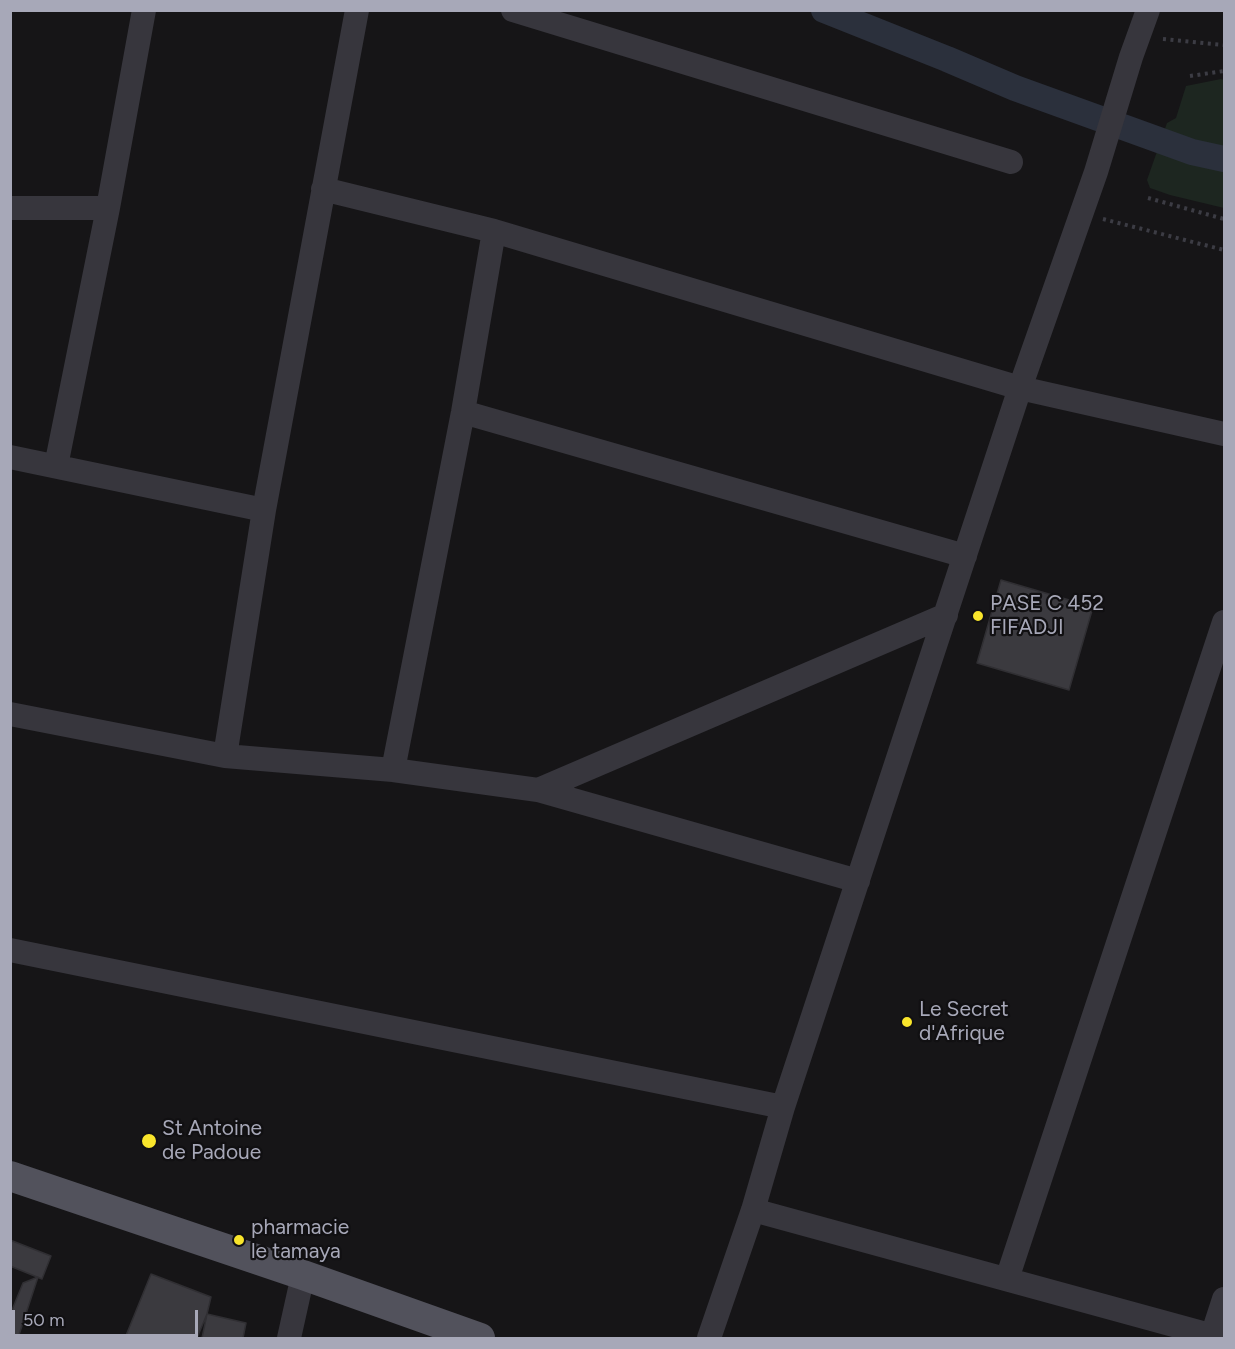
<!DOCTYPE html>
<html>
<head>
<meta charset="utf-8">
<style>
  body { margin:0 }
  #map { position:relative; width:1235px; height:1349px; overflow:hidden; background:#161517; font-family:Figtree,sans-serif }
  canvas { display:block }
  .frame { position:absolute; inset:0; border:12px solid #a7a8b8; pointer-events:none }
  .scale { position:absolute; left:12px; top:1310px; width:186px; height:27px; box-sizing:border-box; border:3px solid #a7a8b8; border-top:0; padding-left:8px; font-size:18px; line-height:21px; white-space:nowrap; color:#a7a8b8; -webkit-text-stroke:4px #111012; paint-order:stroke }
</style>
</head>
<body>
<div id="map">
<canvas width="1235" height="1349"></canvas>
<div class="frame"></div>
<div class="scale">50 m</div>
</div>
<script>
const c = document.querySelector('canvas').getContext('2d');
c.lineJoin = 'round';
function fill(path, color) { c.fillStyle = color; c.fill(path, 'evenodd'); }
const poly = rows => new Path2D(rows.map(r => 'M' + r).join(''));
function stroke(path, color, width, dash) { c.strokeStyle = color; c.lineWidth = width; c.lineCap = dash ? 'butt' : 'round'; c.setLineDash(dash || []); c.stroke(path); }
function drawText(font, color, halo, rows, align = 'center') {
  c.font = font + ' Figtree,sans-serif'; c.lineWidth = 4.5; c.setLineDash([]); c.textBaseline = 'middle'; c.strokeStyle = halo; c.fillStyle = color; for (const [text, x, y, turn = 0] of rows) {
    c.save(); c.translate(x, y); c.rotate((+turn || 0) * Math.PI / 180); c.textAlign = isNaN(turn) ? turn : align; if (halo) c.strokeText(text, 0, 0); c.fillText(text, 0, 0); c.restore();
  }
}
fill(poly([
  [1221,79,1224,80,1224,208,1170,195,1150,188,1147,180,1167,123,1176,118,1186,86]
]), '#1d2620');
stroke(poly([
  [824,10,947,59,1015,88,1192,152,1224,159]
]), '#2b303c', 26);
const building = poly([
  [1001,580,1093,607,1069,690,977,663,1001,580],
  [10,1240,51,1256,42,1279,10,1266,10,1240],
  [151,1274,211,1297,207,1314,197,1338,125,1338,151,1274],
  [38,1277,18,1338,10,1338,10,1315,23,1283,38,1277],
  [207,1314,246,1323,243,1338,202,1338,207,1314]
]);
fill(building, '#3b3a3f');
stroke(building, '#302f33', 1.5);
stroke(poly([
  [1163,39,1224,45],
  [1190,76,1224,71],
  [1148,198,1224,219],
  [1103,219,1224,250]
]), '#3c3c44', 4, [3, 4.5]);
stroke(poly([
  [513,10,1011,162],
  [323,189,494,231,1020,388,1224,434],
  [10,208,108,208],
  [463,412,965,556],
  [10,457,264,510],
  [56,466,108,208,144,10],
  [10,714,225,756,393,770,538,790,858,881],
  [225,756,264,510,357,10],
  [393,770,463,412,494,231],
  [538,790,946,615],
  [10,950,783,1107],
  [753,1210,1221,1338],
  [1007,1279,1224,622],
  [1212,1336,1224,1299],
  [289,1338,303,1275],
  [709,1338,753,1210,783,1107,1020,388,1096,172,1131,57,1148,10]
]), '#37363d', 24);
stroke(poly([
  [10,1176,303,1275,480,1338]
]), '#52525c', 30);
for (const [x, y, r, color] of [
  [978,616,6,"#f9e52b"],
  [907,1022,6,"#f9e52b"],
  [149,1141,8,"#f9e52b"],
  [239,1240,6,"#f9e52b"]
]) { const dot = new Path2D(); dot.arc(x, y, r, 0, 2 * Math.PI); c.fillStyle = color; c.fill(dot); stroke(dot, '#111012', 2); }
drawText('21px', '#a7a8b8', '#111012', [
  ["PASE C 452",990,604],
  ["FIFADJI",990,628],
  ["Le Secret",919,1010],
  ["d'Afrique",919,1034],
  ["St Antoine",162,1129],
  ["de Padoue",162,1153],
  ["pharmacie",251,1228],
  ["le tamaya",251,1252]
], 'left');
</script>
</body>
</html>
